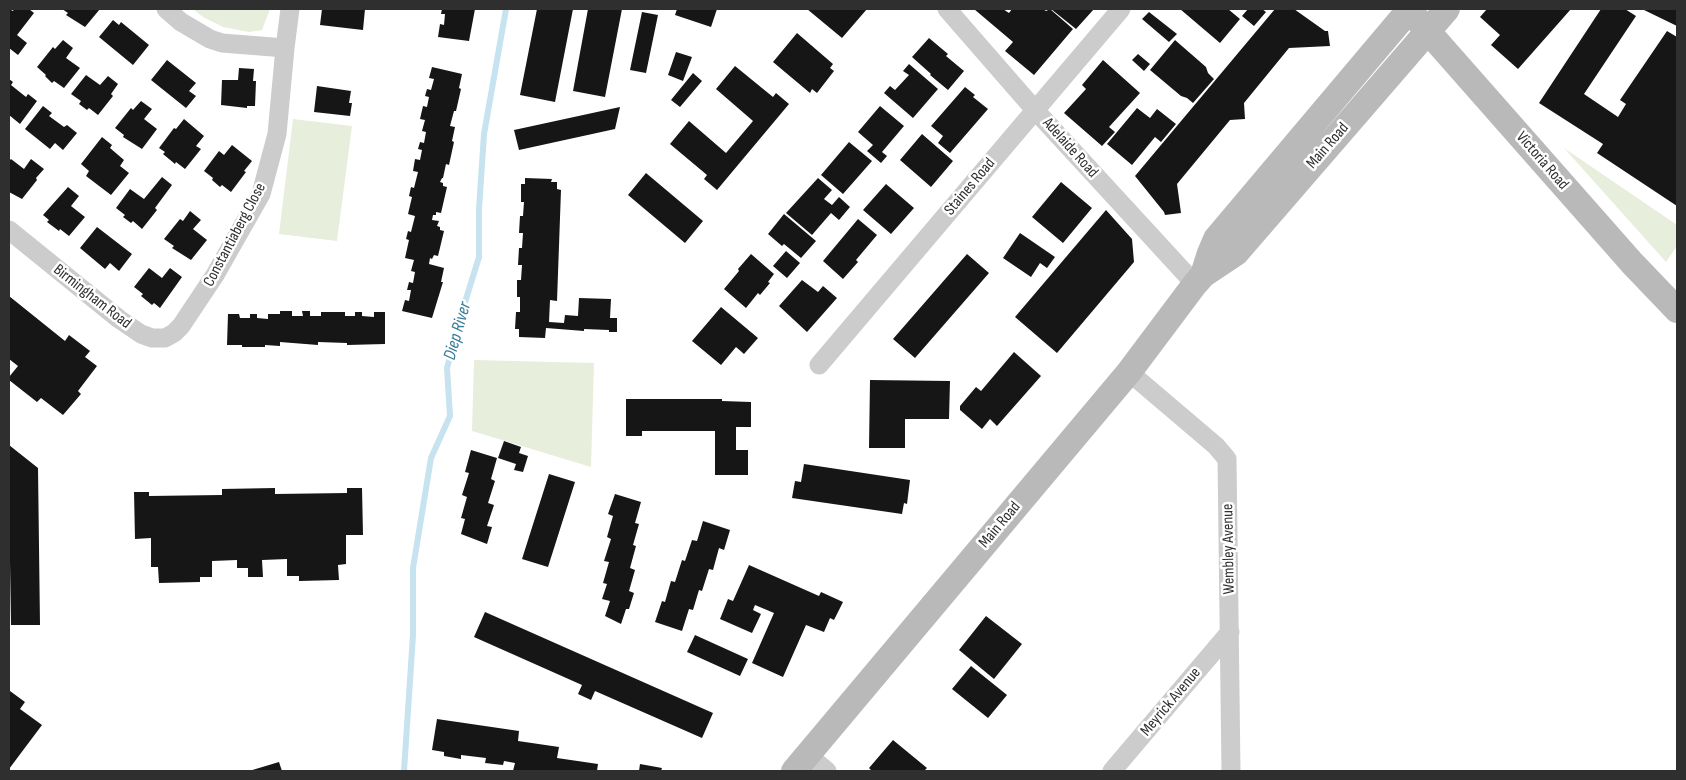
<!DOCTYPE html>
<html>
<head>
<meta charset="utf-8">
<style>
  body { margin:0 }
  #map { position:relative; width:1686px; height:780px; overflow:hidden; background:#fff; font-family:"Sofia Sans Condensed",sans-serif }
  canvas { display:block }
  .frame { position:absolute; inset:0; border:10px solid #2f2f2f; pointer-events:none }
</style>
</head>
<body>
<div id="map">
<canvas width="1686" height="780"></canvas>
<div class="frame"></div>
</div>
<script>
const c = document.querySelector('canvas').getContext('2d');
c.lineJoin = 'round';
function fill(path, color) { c.fillStyle = color; c.fill(path, 'evenodd'); }
const poly = rows => new Path2D(rows.map(r => 'M' + r).join(''));
function stroke(path, color, width, dash) { c.strokeStyle = color; c.lineWidth = width; c.lineCap = dash ? 'butt' : 'round'; c.setLineDash(dash || []); c.stroke(path); }
function drawText(font, color, halo, rows, align = 'center') {
  c.font = font + ' "Sofia Sans Condensed",sans-serif'; c.lineWidth = 5; c.setLineDash([]); c.textBaseline = 'middle'; c.strokeStyle = halo; c.fillStyle = color; for (const [text, x, y, turn = 0] of rows) {
    c.save(); c.translate(x, y); c.rotate((+turn || 0) * Math.PI / 180); c.textAlign = isNaN(turn) ? turn : align; if (halo) c.strokeText(text, 0, 0); c.fillText(text, 0, 0); c.restore();
  }
}
fill(poly([
  [193,9,270,9,262,30,249,32,223,27,203,17],
  [293,119,352,126,337,241,279,234],
  [1564,148,1677,225,1677,246,1666,262],
  [474,360,594,363,591,467,472,431]
]), '#e7eedc');
stroke(poly([
  [404,771,413,635,413,568,431,458,450,416,447,368,462,312,479,257,479,209,484,134,506,9]
]), '#c6e3ef', 6);
fill(poly([
  [9,9,13,11,14,9,29,9,34,13,17,35,27,43,18,55,9,48],
  [62,9,100,9,85,27,66,15,68,13],
  [322,9,365,9,363,30,320,25],
  [442,9,475,9,469,41,438,37,440,24,444,25,445,14,441,14],
  [537,9,573,9,555,102,520,95],
  [588,9,622,9,605,97,573,91],
  [677,9,717,9,711,27,675,15],
  [807,9,867,9,842,38],
  [974,9,1003,9,1009,13,1012,9,1043,9,1046,11,1050,9,1073,29,1034,75,1005,51,1013,42],
  [1051,9,1094,9,1076,29],
  [1180,9,1228,9,1240,19,1220,43],
  [1248,9,1262,9,1266,12,1254,26,1242,16],
  [1275,9,1294,9,1325,31,1328,31,1330,46,1289,48,1244,103,1245,119,1230,120,1177,184,1181,213,1165,215,1164,212,1135,176],
  [1487,9,1571,9,1518,69,1491,45,1500,35,1480,17],
  [1601,9,1625,9,1636,16,1584,94,1618,117,1626,104,1620,100,1667,31,1677,37,1677,206,1597,153,1603,144,1539,103],
  [1642,9,1677,9,1677,26],
  [642,12,658,15,646,73,630,70],
  [1149,12,1177,34,1169,42,1142,19],
  [113,20,119,25,121,22,149,45,133,65,99,37],
  [797,33,833,64,830,68,834,71,817,93,812,89,810,93,773,62],
  [929,38,948,54,946,56,964,71,948,90,930,75,931,74,912,57],
  [63,40,73,48,66,58,80,68,64,88,54,81,52,83,45,76,46,75,37,67,53,47,55,49],
  [1175,40,1206,67,1208,73,1214,79,1193,103,1187,98,1181,96,1150,70],
  [676,52,692,57,683,81,668,75],
  [1138,54,1150,64,1144,71,1132,60],
  [167,60,196,83,189,91,196,96,186,108,151,80],
  [1103,60,1140,93,1109,127,1115,132,1102,146,1064,113,1086,89,1082,85],
  [909,64,938,89,913,118,884,93,890,86,895,90,909,75,903,71],
  [735,66,773,97,776,93,789,104,717,190,704,179,707,175,670,144,689,121,726,153,753,121,716,89],
  [432,67,462,74,459,88,461,89,456,111,454,111,450,126,455,127,452,141,454,142,449,165,446,164,443,178,442,178,440,182,443,183,443,186,447,187,441,213,436,212,436,215,433,215,432,220,439,221,437,226,440,227,440,230,444,231,438,256,434,255,432,259,430,258,429,264,444,268,441,282,443,282,432,318,402,311,405,300,409,301,411,290,407,290,409,282,413,283,415,272,411,271,414,260,405,258,409,240,406,239,408,231,411,232,415,216,408,214,412,197,409,196,411,187,414,188,418,172,413,171,415,159,420,160,422,150,418,149,420,142,424,143,426,132,422,131,425,120,420,119,423,106,427,107,429,97,425,96,427,89,431,90,434,79,429,78],
  [239,68,254,69,253,81,256,81,255,106,247,106,247,108,221,105,222,80,238,80],
  [693,73,702,81,680,107,671,100],
  [86,75,100,85,108,76,118,84,111,94,113,96,98,115,89,108,87,110,79,104,81,101,71,94],
  [9,79,13,82,11,85,26,97,28,94,37,101,20,124,9,115],
  [317,86,351,91,349,103,352,103,350,116,314,112],
  [965,87,975,95,973,97,988,109,950,153,938,143,943,136,931,126],
  [141,101,152,109,144,119,157,129,142,149,123,137,124,135,115,128,131,108,133,110],
  [43,106,52,113,49,116,64,127,67,125,77,133,63,150,55,143,50,149,25,129],
  [880,106,904,126,882,152,887,156,881,163,867,151,873,145,858,132],
  [620,107,615,129,519,150,514,130],
  [1137,108,1150,118,1157,109,1176,124,1161,142,1155,137,1132,165,1107,144],
  [184,119,204,136,196,146,201,149,185,169,176,162,175,164,163,154,165,152,159,148,174,128,176,129],
  [922,134,953,161,931,187,900,160],
  [102,137,112,145,110,148,124,160,120,166,129,173,111,195,86,176,89,171,81,164],
  [849,142,872,161,843,194,821,175],
  [232,145,252,161,244,171,246,172,231,192,222,185,220,187,212,180,213,178,204,171,219,151,224,155],
  [11,159,24,169,31,159,44,169,36,178,37,180,22,199,9,192,9,161],
  [646,173,703,221,685,243,628,195],
  [162,177,172,185,155,208,157,210,142,229,133,221,131,223,123,217,125,215,116,208,130,189,144,199],
  [525,178,552,179,551,182,557,182,557,189,561,190,557,301,550,300,549,322,564,323,565,315,578,316,579,298,611,299,610,318,617,318,617,332,609,332,609,330,584,329,584,331,546,328,545,338,519,337,519,329,515,329,516,312,520,312,520,297,517,297,517,280,521,280,522,265,518,265,519,248,522,248,523,233,519,233,520,216,523,216,524,202,521,202,521,184,525,184],
  [818,178,832,190,824,199,832,205,839,197,850,207,839,220,831,213,812,235,786,213],
  [1061,182,1092,208,1063,243,1032,217],
  [886,184,914,208,891,234,863,210],
  [68,187,79,196,71,206,85,217,69,236,60,229,59,231,47,222,49,220,43,215],
  [1106,210,1132,239,1134,262,1057,353,1015,317],
  [190,211,201,220,193,229,207,240,191,260,172,248,174,246,164,239,180,219,183,221],
  [784,214,816,241,801,258,784,244,782,246,768,234],
  [858,219,877,235,856,260,858,262,843,279,823,261],
  [97,227,132,254,119,271,110,263,105,269,80,248],
  [1020,233,1055,257,1047,268,1040,263,1031,277,1003,258],
  [786,251,800,263,787,278,773,266],
  [751,254,774,274,768,282,770,283,760,295,758,293,746,308,724,289,739,271,738,269],
  [967,254,989,273,915,358,893,339],
  [149,268,162,278,170,268,182,277,160,308,154,303,152,305,141,296,143,294,134,287],
  [802,280,818,292,823,286,837,298,807,332,779,306],
  [9,296,65,341,69,335,90,351,85,357,97,366,78,391,81,394,63,415,41,398,37,402,9,380,9,377,18,366,9,359],
  [721,307,758,338,744,354,736,347,721,365,692,341],
  [280,311,292,311,292,316,303,316,302,311,310,311,310,316,321,316,321,312,345,312,345,316,355,316,355,312,362,312,362,316,374,317,374,312,385,312,385,344,347,345,347,343,318,342,318,345,280,342,280,346,265,345,265,347,242,347,242,345,227,345,228,314,239,314,240,318,250,318,250,314,257,314,257,318,268,319,268,314,280,314],
  [1014,352,1041,376,997,426,990,419,982,429,960,410,960,406,976,387,981,391],
  [870,380,950,381,949,419,905,419,905,448,869,448],
  [626,399,722,399,722,401,751,402,751,427,736,427,736,450,748,450,748,475,715,475,715,431,642,431,642,436,626,436],
  [504,441,521,447,519,453,528,456,523,472,514,470,516,464,498,458],
  [9,445,38,468,40,625,11,625,10,563,9,563],
  [471,450,497,458,491,479,495,481,488,503,494,505,487,526,492,527,487,544,461,534,465,519,461,518,467,497,462,495,469,473,465,472],
  [804,464,910,480,907,504,904,503,902,514,792,498,795,481,801,482],
  [549,474,575,482,548,567,522,559],
  [275,488,275,494,347,493,347,488,362,488,363,535,346,535,346,564,338,565,339,580,299,581,299,576,287,576,287,559,262,560,263,577,248,577,248,568,237,568,237,560,212,561,212,577,200,577,200,582,159,583,158,567,151,567,151,538,135,539,134,492,149,492,149,496,222,495,222,489],
  [615,494,641,502,635,523,639,524,633,545,636,546,630,568,635,570,629,591,634,593,629,609,626,609,621,624,605,616,610,601,602,599,607,584,603,583,609,562,604,561,611,539,607,537,613,516,608,514],
  [703,521,730,530,724,550,719,548,713,570,709,569,702,591,699,590,693,610,689,609,682,631,655,622,662,601,665,602,671,581,675,582,682,560,685,561,692,540,697,541],
  [749,565,819,596,821,592,843,602,834,620,830,618,824,632,806,625,783,677,752,663,774,613,755,605,753,610,761,614,752,633,720,619,728,599,733,601],
  [485,612,713,713,702,738,595,691,591,700,578,694,582,685,474,637],
  [986,616,1022,644,994,679,959,650],
  [695,635,748,659,740,676,687,652],
  [971,666,1007,695,988,718,952,689],
  [10,691,25,702,20,709,42,725,9,769,9,693],
  [437,719,519,731,518,741,559,747,557,758,598,764,597,771,513,771,515,763,504,761,503,765,485,763,486,758,461,755,461,759,444,756,444,752,432,750],
  [893,740,927,768,924,771,872,771,869,768],
  [279,762,282,771,249,771],
  [640,764,662,768,661,771,639,771]
]), '#161616');
stroke(poly([
  [166,9,181,22,210,39,222,43,285,48],
  [947,9,1035,110,1195,284],
  [9,230,119,319,141,334,152,338,165,338,174,333,181,326,215,275,261,194,277,134,285,48,290,9],
  [819,365,1121,9],
  [1129,372,1216,446,1227,459,1231,771],
  [808,755,827,771],
  [1112,771,1230,632]
]), '#ccc', 19);
stroke(poly([
  [1409,10,1632,263,1677,310],
  [1203,275,1210,253,1216,239,1410,9],
  [794,771,1129,372,1195,284,1203,275,1236,253,1447,9]
]), '#b9b9b9', 26);
drawText('16px', '#2f2f2f', '#fff', [
  ["Main Road",1328,146,-49],
  ["Adelaide Road",1070,148,48],
  ["Victoria Road",1542,161,49],
  ["Staines Road",970,187,-50],
  ["Constantiaberg Close",235,235,-62],
  ["Birmingham Road",92,297,38],
  ["Main Road",1000,525,-50],
  ["Wembley Avenue",1229,549,-91],
  ["Meyrick Avenue",1171,702,-50]
]);
drawText('italic 18px', '#357c9a', '#fff', [
  ["Diep River",458,331,-74]
]);
</script>
</body>
</html>
